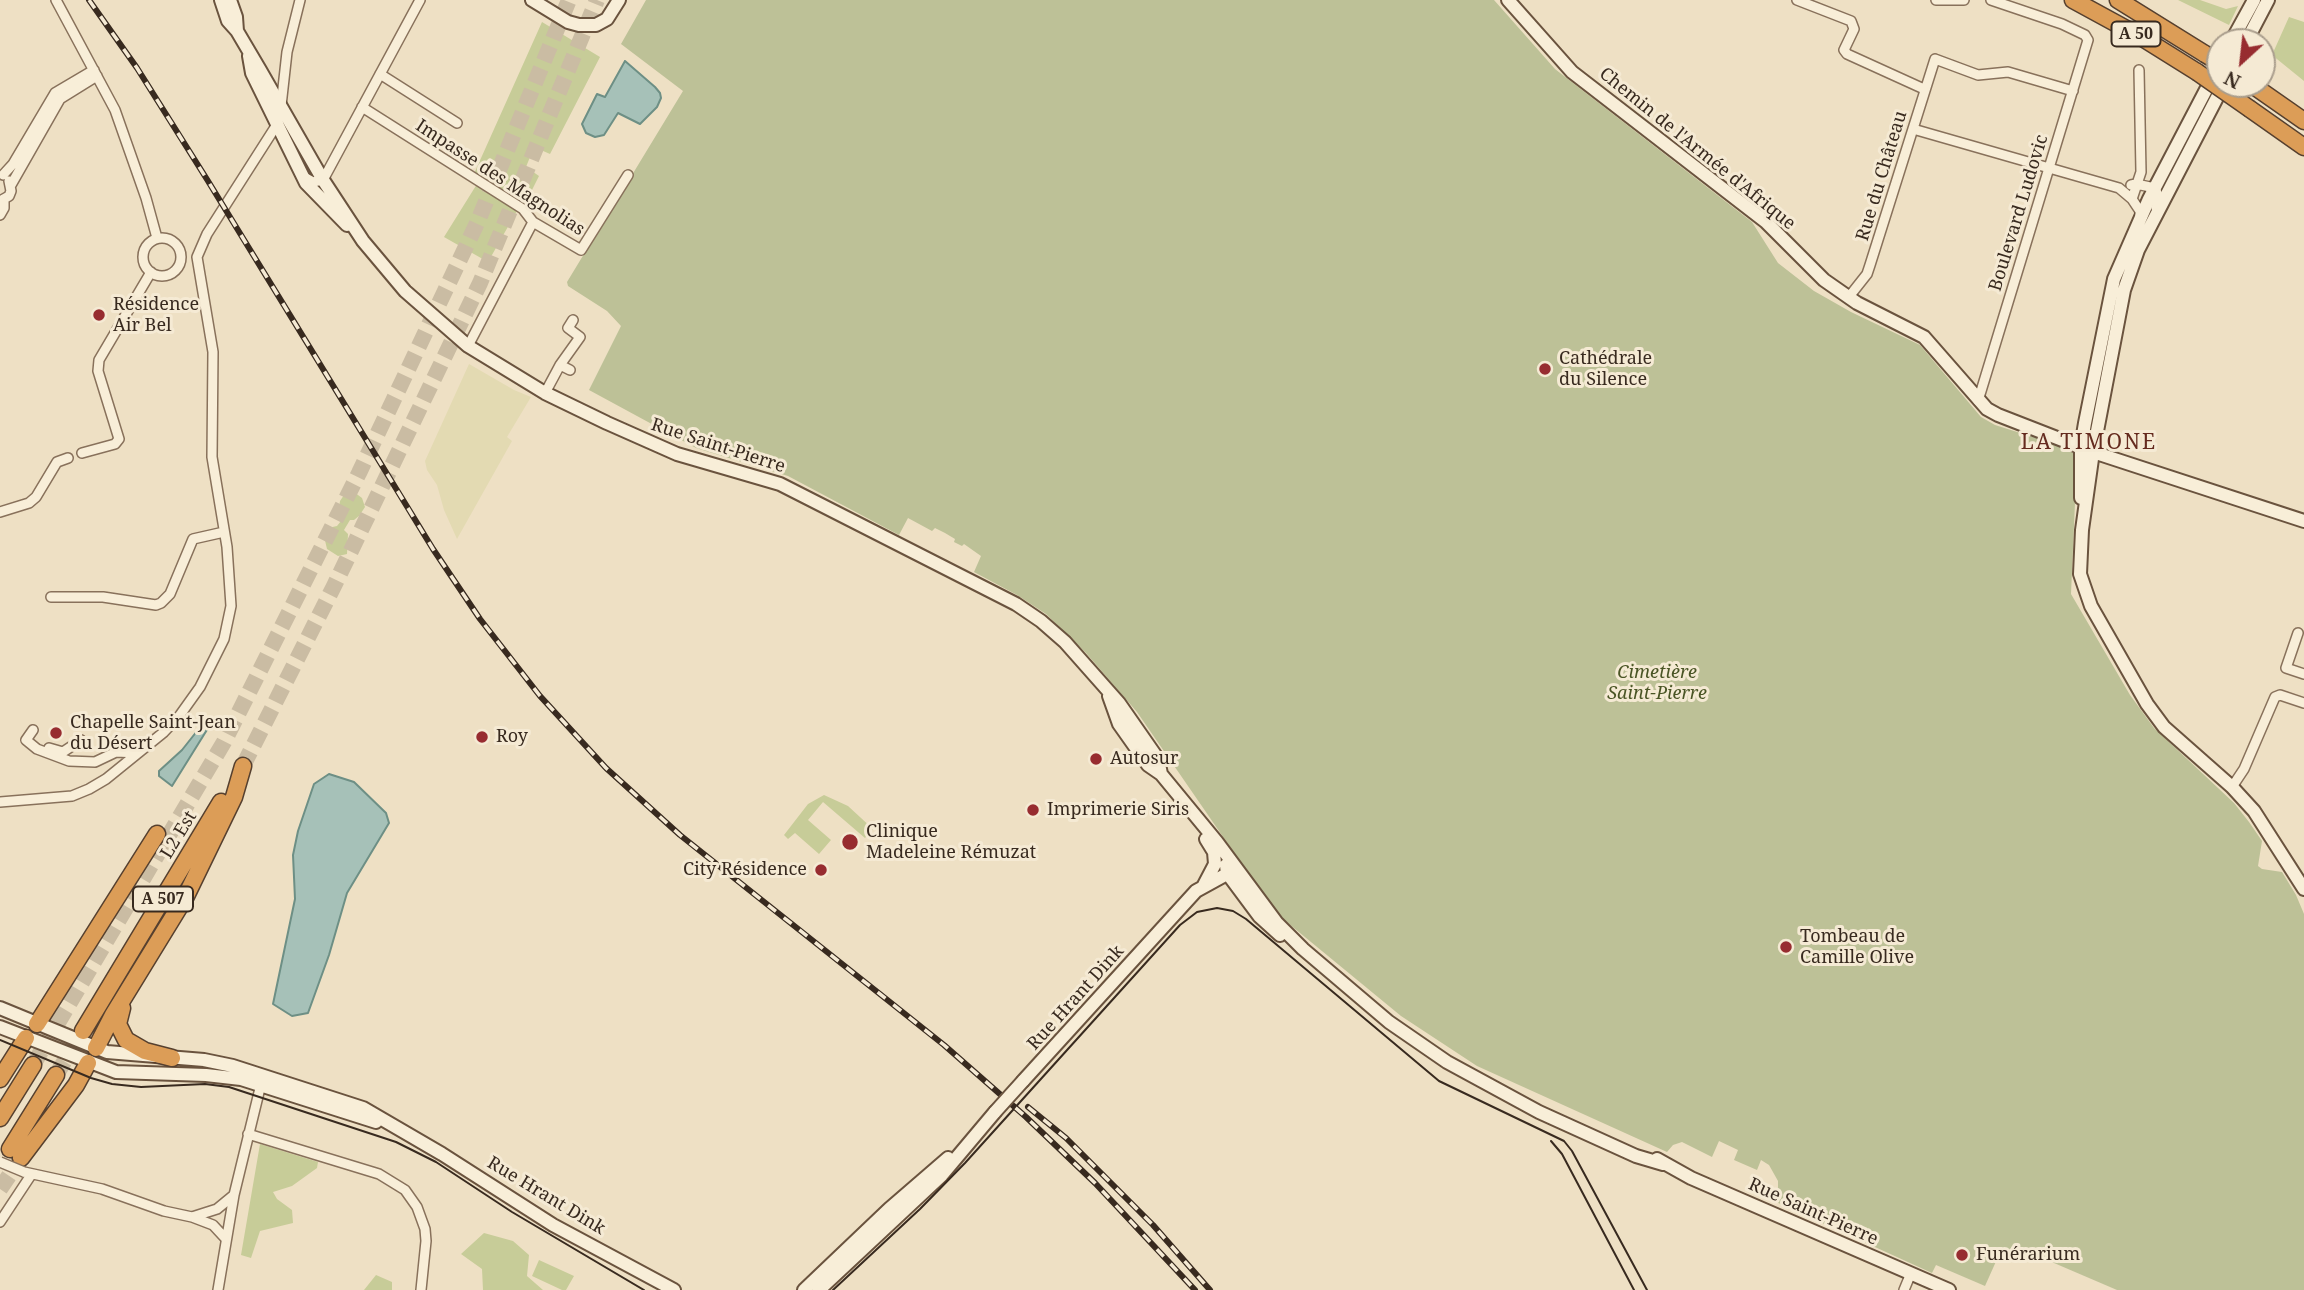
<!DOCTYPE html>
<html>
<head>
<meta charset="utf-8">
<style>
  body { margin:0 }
  #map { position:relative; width:2304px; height:1290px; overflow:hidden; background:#eee0c4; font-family:"Noto Serif",serif }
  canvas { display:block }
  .north { position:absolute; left:2206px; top:28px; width:70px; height:70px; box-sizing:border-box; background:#f5ead4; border:2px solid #a99d8c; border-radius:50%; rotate:207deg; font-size:19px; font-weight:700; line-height:28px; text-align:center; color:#382a1f }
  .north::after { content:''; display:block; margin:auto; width:24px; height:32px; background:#972c30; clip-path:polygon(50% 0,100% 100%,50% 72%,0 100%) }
</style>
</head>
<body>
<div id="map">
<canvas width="2304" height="1290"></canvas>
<div class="north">N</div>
</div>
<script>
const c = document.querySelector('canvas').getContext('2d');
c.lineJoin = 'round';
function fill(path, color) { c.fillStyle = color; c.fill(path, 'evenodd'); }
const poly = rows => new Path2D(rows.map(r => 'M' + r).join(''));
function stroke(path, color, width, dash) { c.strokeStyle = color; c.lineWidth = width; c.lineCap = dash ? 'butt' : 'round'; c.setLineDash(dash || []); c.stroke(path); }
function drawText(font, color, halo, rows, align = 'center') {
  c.font = font + ' "Noto Serif",serif'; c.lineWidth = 6; c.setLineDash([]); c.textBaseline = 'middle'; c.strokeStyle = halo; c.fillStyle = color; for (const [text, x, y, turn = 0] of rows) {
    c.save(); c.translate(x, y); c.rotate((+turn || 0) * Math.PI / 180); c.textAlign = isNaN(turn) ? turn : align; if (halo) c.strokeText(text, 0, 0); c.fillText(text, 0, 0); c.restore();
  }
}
fill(poly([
  [469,364,514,390,531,397,507,437,512,441,457,539,444,510,437,485,427,470,425,461]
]), '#e3dab2');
fill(poly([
  [2178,0,2200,0,2226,9,2238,6,2229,25],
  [2289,17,2304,22,2304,81,2272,55],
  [542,22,600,57,550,154,534,147,526,167,539,176,525,204,473,176],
  [477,184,518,209,488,262,444,237],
  [346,492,354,492,362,498,365,507,359,516,354,520,350,520,344,530,348,534,347,554,338,556,327,549,324,536,328,528,337,526,345,516,339,508,340,501],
  [824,795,848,806,873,829,865,838,823,802,808,820,831,840,819,854,795,833,788,839,784,835,808,804],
  [260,1144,318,1162,317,1168,292,1186,273,1192,277,1199,292,1210,293,1223,260,1231,251,1258,241,1255],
  [484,1233,513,1241,529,1255,527,1276,543,1290,483,1290,482,1269,461,1254],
  [539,1260,574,1276,566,1290,562,1290,532,1276],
  [376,1275,392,1282,392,1290,364,1290]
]), '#c7cc98');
fill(poly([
  [646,0,1494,0,1555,69,1752,222,1778,263,1814,291,1851,312,1920,345,1981,417,1995,425,2068,448,2077,457,2071,594,2130,695,2154,728,2234,803,2249,822,2262,841,2258,866,2262,869,2282,872,2296,895,2304,914,2304,1290,2117,1290,2026,1251,2023,1257,2002,1248,1985,1286,1936,1265,1932,1273,1774,1201,1774,1198,1767,1195,1778,1192,1778,1181,1769,1165,1761,1160,1757,1170,1734,1160,1738,1150,1719,1141,1712,1157,1682,1142,1673,1145,1667,1152,1477,1066,1401,1016,1283,919,1270,905,1137,712,1086,653,1046,614,1017,595,974,572,981,556,964,544,962,546,954,542,955,539,945,533,935,528,932,531,908,518,899,535,788,476,696,448,589,390,621,326,607,311,568,286,567,282,683,91,621,44]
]), '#bdc197');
const water = poly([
  [625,61,655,87,660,93,661,98,657,107,640,124,618,113,604,135,595,137,586,133,582,124,597,94,605,97,625,61],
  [205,721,210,725,172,786,159,776,159,771,182,750,205,721],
  [329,774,354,782,386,813,389,823,347,893,329,955,308,1013,292,1016,273,1004,295,899,293,855,298,831,314,784,329,774]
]);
fill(water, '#a6c1b8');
stroke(water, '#6d8f85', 2);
stroke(poly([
  [243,766,334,586,480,283,597,0],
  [33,1065,224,742,359,473,478,221,569,0],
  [56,1075,83,1031],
  [0,1189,21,1158]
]), '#cabca3', 16, [16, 8]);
const street = poly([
  [56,0,115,110,146,198,157,238],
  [1797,0,1851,21,1854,29,1844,50,1847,54,1924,89],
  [1936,0,1964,0],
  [380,74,457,123],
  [281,106,287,52,300,0],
  [362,107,523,209,533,222,581,250,628,175],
  [1913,129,2119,188,2132,199,2140,211,2140,217],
  [3,175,13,164,55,93,94,70],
  [304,177,313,182,323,180,420,0],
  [11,185,60,99,97,76],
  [2131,185,2136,184,2155,188,2159,198,2156,208],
  [2132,199,2141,172,2139,70],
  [0,201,9,196,11,191,9,181],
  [0,215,4,208,4,199],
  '143 257a19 19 0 1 1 38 0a19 19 0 1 1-38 0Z',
  [1848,298,1867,274,1870,265,1935,59,1978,75,2008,72,2073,91],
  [468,346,533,222],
  [560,365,570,370],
  [545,393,560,365,580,337,568,328,573,320],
  [1978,401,2088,40,2085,35,2062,24,1991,0],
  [82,453,115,444,119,439,98,371,99,360,151,272],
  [0,512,29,503,36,497,57,462,68,458],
  [51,597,103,597,156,605,161,603,170,594,193,539,224,532],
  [2298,633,2286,668,2304,674],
  [33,730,26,740,37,749,69,761,95,762,116,752,138,753],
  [49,748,63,752,81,740],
  [2232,787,2244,769,2275,697,2280,695,2304,703],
  [0,802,72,796,89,789,106,779,164,732,180,715,200,687,224,639,231,606,227,547,212,457,213,352,197,257,207,234,276,126,278,120],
  [248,1134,379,1174,405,1190,417,1207,425,1229,426,1241,421,1290],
  [24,1172,102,1189,164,1211,192,1217,213,1225,226,1239],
  [192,1217,217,1209,234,1195],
  [0,1222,31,1175],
  [218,1290,234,1195,262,1080],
  [1904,1290,1911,1273]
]);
const secondary = poly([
  [221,0,228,21,237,31,260,70,323,180,363,241,405,291,468,346,545,393,607,423,677,454,780,484,1016,604,1041,621,1065,642,1119,703,1158,759,1161,774],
  [230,0,236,17,237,31],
  [532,0,568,22,579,25,596,25,607,19,619,0],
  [1508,0,1572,72,1766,222,1824,280,1857,303,1924,337,1987,409,1998,415,2093,452,2304,521],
  [2231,42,2254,0],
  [2246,42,2268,0],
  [249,56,252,73,306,183,347,225],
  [2224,84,2138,250,2124,290,2093,452,2082,530,2080,574,2091,606,2147,704,2164,727,2232,787,2254,811,2304,889],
  [2081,498,2081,447,2085,423,2114,279,2149,199,2220,63],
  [1109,696,1119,724,1148,765,1161,774,1217,842,1277,923,1303,949,1389,1022,1447,1062,1539,1112,1636,1156,1663,1164],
  [1226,865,1227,873,1259,916,1280,935],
  [1204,885,1215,864,1214,852,1206,839],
  [0,1008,107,1052,204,1060,233,1066,363,1108,442,1154,553,1225,674,1290],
  [0,1027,116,1072,206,1075,241,1079,376,1122],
  [1023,1081,1196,891,1236,869],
  [1657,1159,1691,1178,1949,1290],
  [804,1290,889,1209,948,1158],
  [819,1290,942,1175,995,1112]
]);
const highway = poly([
  [2073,0,2141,37,2197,72],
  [2118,0,2205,54],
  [2251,84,2304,121],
  [2250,109,2304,147],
  [122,1008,118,1024,126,1040,145,1051,172,1058],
  [37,1024,157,834],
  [83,1031,221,802],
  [96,1048,113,1015,186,896,234,797,243,766],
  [0,1079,26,1038],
  [0,1118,33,1065],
  [10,1149,56,1075],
  [21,1158,76,1085,88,1063]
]);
stroke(street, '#88715b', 12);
stroke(secondary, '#6a533e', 16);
stroke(highway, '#56402f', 19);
stroke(street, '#f8eed8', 9);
stroke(secondary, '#f8eed8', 12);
stroke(highway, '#dc9d57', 16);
stroke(poly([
  [0,1040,91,1078,112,1084,141,1087,205,1084,229,1087,396,1142,436,1162,512,1212,644,1290],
  [1551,1141,1562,1154,1634,1290],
  [833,1290,920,1209,965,1163,1180,925,1197,912,1217,908,1233,911,1246,919,1439,1081,1564,1141,1572,1151,1647,1290]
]), '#382a1f', 2);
const rail = poly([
  [89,0,137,68,208,181,433,549,480,619,540,696,606,768,680,835,944,1045,1026,1117,1095,1183,1195,1290],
  [1028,1107,1066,1138,1153,1225,1210,1290]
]);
stroke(rail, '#382a1f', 6);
stroke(rail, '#f5ead4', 3.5, [10]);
const streetBridge = poly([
  [0,1162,24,1172]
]);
const secondaryBridge = poly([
  [995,1112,1023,1081]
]);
const highwayBridge = poly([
  [2205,54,2220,63],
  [2197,72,2250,109]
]);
stroke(streetBridge, '#88715b', 12, []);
stroke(secondaryBridge, '#6a533e', 16, []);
stroke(highwayBridge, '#56402f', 19, []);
stroke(streetBridge, '#f8eed8', 9);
stroke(secondaryBridge, '#f8eed8', 12);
stroke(highwayBridge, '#dc9d57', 16);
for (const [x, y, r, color] of [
  [99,315,7,"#972c30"],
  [1545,369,7,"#972c30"],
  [56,733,7,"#972c30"],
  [482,737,7,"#972c30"],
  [1096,759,7,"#972c30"],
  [1033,810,7,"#972c30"],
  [850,842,9,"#972c30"],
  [821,870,7,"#972c30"],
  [1786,947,7,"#972c30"],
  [1962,1255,7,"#972c30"]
]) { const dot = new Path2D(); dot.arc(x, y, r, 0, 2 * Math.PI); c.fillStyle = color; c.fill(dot); stroke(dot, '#f5ead4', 2.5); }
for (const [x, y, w] of [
  [2136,34,49],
  [163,899,60]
]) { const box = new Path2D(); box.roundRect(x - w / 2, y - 12.5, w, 25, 5); c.fillStyle = '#f5ead4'; c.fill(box); stroke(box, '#382a1f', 2); }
drawText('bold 16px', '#382a1f', null, [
  ["A 50",2136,34],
  ["A 507",163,899]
]);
drawText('18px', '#382a1f', '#f5ead4', [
  ["Chemin de l'Armée d'Afrique",1697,149,39],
  ["Rue du Château",1882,176,-73],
  ["Impasse des Magnolias",500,178,33],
  ["Boulevard Ludovic",2019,213,-73],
  ["Rue Saint-Pierre",718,446,18],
  ["L2 Est",179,835,-59],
  ["Rue Hrant Dink",1076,998,-48],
  ["Rue Hrant Dink",546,1196,31],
  ["Rue Saint-Pierre",1813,1212,24]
]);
drawText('18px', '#382a1f', '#f5ead4', [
  ["Résidence",113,305],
  ["Air Bel",113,326],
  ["Cathédrale",1559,359],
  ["du Silence",1559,380],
  ["Chapelle Saint-Jean",70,723],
  ["du Désert",70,744],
  ["Roy",496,737],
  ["Autosur",1110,759],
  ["Imprimerie Siris",1047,810],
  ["Clinique",866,832],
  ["Madeleine Rémuzat",866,853],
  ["City Résidence",807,870,"right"],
  ["Tombeau de",1800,937],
  ["Camille Olive",1800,958],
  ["Funérarium",1976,1255]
], 'left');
drawText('italic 18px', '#4a5525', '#f5ead4', [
  ["Cimetière",1657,673],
  ["Saint-Pierre",1657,694]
]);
c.letterSpacing = '2px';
drawText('21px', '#652b1f', '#f5ead4', [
  ["LA TIMONE",2089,443]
]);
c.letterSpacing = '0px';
</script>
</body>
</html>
